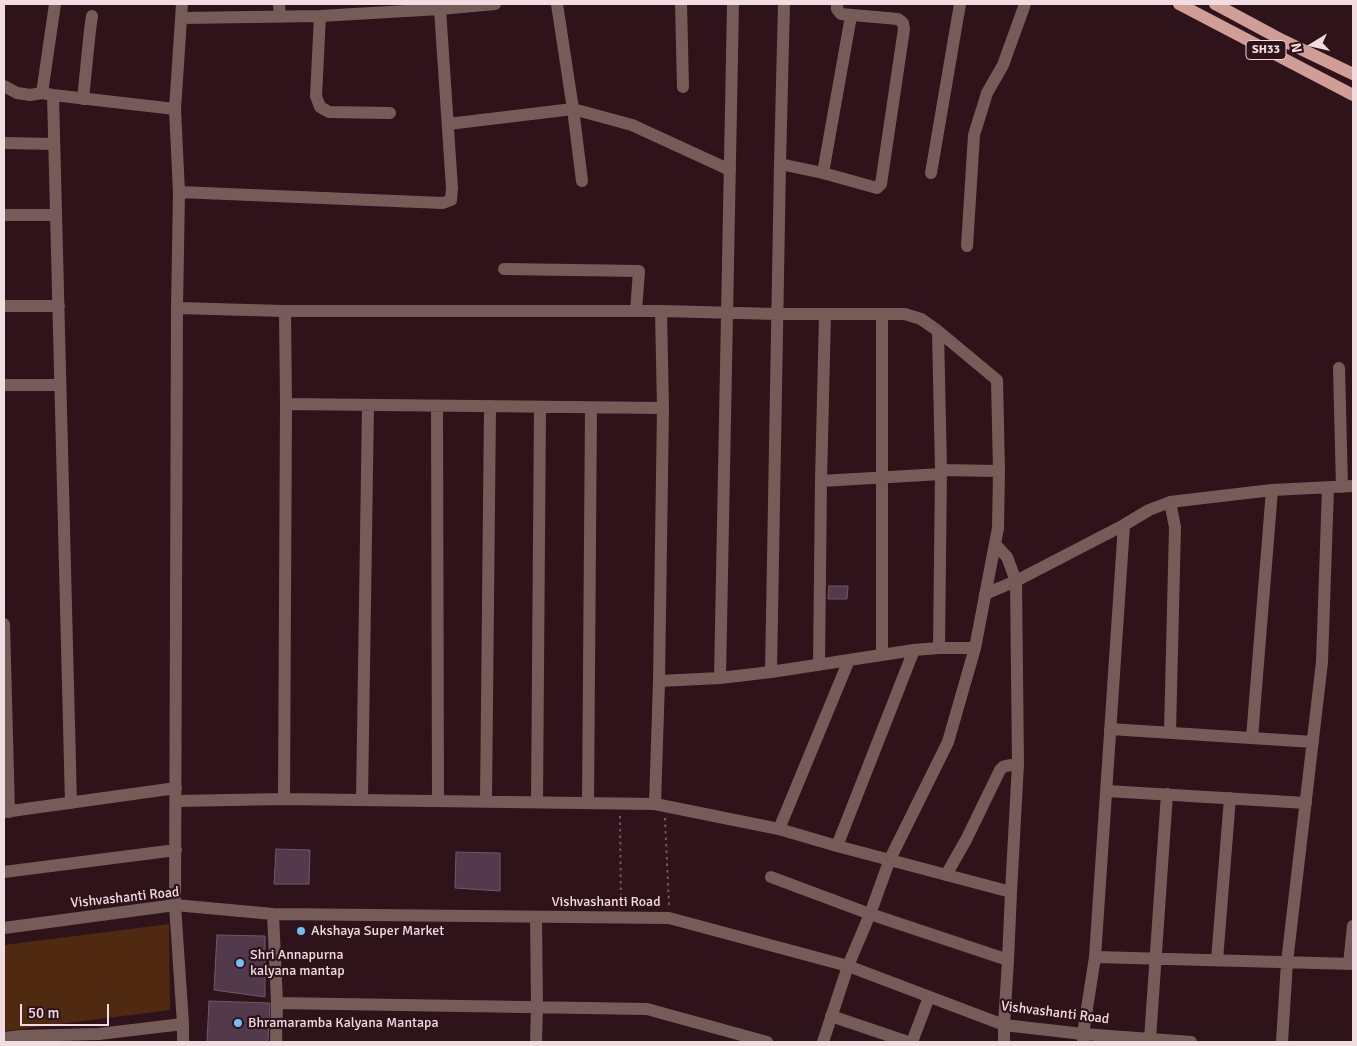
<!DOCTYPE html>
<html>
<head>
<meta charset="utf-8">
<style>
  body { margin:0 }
  #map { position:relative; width:1357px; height:1046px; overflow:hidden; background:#2e131b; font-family:Signika,sans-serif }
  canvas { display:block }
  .frame { position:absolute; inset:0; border:5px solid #f0dce1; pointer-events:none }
  .north { position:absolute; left:1287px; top:20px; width:50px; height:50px; -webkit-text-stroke:4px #2e131b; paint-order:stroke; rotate:260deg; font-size:14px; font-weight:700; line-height:20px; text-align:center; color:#f0dce1 }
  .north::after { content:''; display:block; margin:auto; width:18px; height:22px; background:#f0dce1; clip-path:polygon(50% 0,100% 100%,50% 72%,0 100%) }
  .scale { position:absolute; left:20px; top:1004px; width:89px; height:22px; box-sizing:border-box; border:2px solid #f0dce1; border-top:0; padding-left:6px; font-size:15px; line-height:18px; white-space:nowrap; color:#f0dce1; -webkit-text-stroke:4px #2e131b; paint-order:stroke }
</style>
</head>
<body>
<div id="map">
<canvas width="1357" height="1046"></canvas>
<div class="frame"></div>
<div class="north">N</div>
<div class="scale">50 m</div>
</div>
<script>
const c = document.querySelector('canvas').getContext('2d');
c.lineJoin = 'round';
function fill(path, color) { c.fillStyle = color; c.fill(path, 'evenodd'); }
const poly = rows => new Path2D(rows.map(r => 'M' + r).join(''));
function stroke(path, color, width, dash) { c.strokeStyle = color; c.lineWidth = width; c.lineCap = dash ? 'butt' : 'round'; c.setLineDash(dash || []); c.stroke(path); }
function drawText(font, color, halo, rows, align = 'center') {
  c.font = font + ' Signika,sans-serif'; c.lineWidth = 4.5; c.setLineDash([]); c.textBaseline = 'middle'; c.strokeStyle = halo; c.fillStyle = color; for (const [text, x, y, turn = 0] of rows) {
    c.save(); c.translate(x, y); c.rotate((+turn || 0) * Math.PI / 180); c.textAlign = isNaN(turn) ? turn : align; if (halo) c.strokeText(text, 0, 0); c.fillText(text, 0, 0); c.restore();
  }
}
fill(poly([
  [169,924,170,1010,4,1031,4,945]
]), '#4f2910');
const building = poly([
  [829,586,848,586,847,599,828,599,829,586],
  [276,849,310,850,309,884,274,884,276,849],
  [456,852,500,853,500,891,455,888,456,852],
  [217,935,265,936,265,997,214,990,217,935],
  [209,1001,270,1003,268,1042,207,1042,209,1001]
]);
fill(building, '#52394b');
stroke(building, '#71576a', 1);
stroke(poly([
  [620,816,621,906],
  [665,818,669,905]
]), '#725a61', 2, [2.5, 4]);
stroke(poly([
  [182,4,175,109,179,192,177,308,175,905,183,1024,183,1042],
  [279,4,280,17],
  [557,4,573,109,582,181],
  [681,4,683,87],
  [320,16,316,96,320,107,329,112,390,113],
  [182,18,320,16,440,9,495,4],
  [4,86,17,93,30,95,42,93,53,95,175,109],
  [42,93,55,4],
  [53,95,71,803],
  [83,99,90,30,92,16],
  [448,124,573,109,632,125,730,170],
  [4,143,54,144],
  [780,164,823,173,877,188,881,184,904,29,903,23,898,19,841,14,837,9,837,4],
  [823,173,851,16],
  [931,173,960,4],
  [179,192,443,203,451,200,452,188,440,9],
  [4,215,56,215],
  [967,246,974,135,987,93,1003,65,1025,4],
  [504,269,639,271,636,311],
  [4,306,59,306],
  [177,308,285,311,661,311,778,314,905,314,921,319,938,331,997,380,999,471,998,528,975,648,948,742,890,859,870,914,848,966,823,1042],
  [938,331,941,470,939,648],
  [1339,368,1342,487],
  [4,385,60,385],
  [286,404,663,408],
  [437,406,438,801],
  [941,470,999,471],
  [821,481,941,474],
  [995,544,1007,557,1016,581,1018,764,1011,892,1008,960,1004,1025,1004,1042],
  [985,594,1016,581,1124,525,1149,510,1170,502,1272,490,1353,486],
  [4,624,9,812],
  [882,654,882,314],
  [819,665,821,481,825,314],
  [771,672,780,164,784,4],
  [720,678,733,4],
  [659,681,720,678,771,672,914,650,939,648,975,648],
  [1110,729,1313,742],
  [1170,732,1175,527,1170,502],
  [1252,738,1272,490],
  [1107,791,1306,803],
  [284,799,286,404,285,311],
  [362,800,368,405],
  [176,801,284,799,655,804,779,829,837,846,1011,892],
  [486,801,490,406],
  [537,802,540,407],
  [588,803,591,408],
  [655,804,659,681,663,408,661,311],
  [4,812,176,788],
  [779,829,849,660],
  [837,846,914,650],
  [4,872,176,850],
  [946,875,966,840,1000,770,1003,767,1006,766,1018,764],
  [771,877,870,914,1008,960],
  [273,914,277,1003,276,1042],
  [4,928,175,905,273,914,669,918,848,966,1004,1025,1083,1034,1191,1042],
  [1095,957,1353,964],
  [1217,960,1230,798],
  [1349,964,1353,926],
  [277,1003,647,1009,767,1042],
  [831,1016,908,1042],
  [4,1038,20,1036,99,1034,183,1024],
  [1150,1039,1167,794],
  [1083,1040,1083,1034,1095,957,1124,525],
  [536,1042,537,1007,536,917],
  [912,1042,929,997],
  [1282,1042,1287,962,1322,662,1328,488]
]), '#765c59', 12);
stroke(poly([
  [1179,4,1353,95],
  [1215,4,1282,40,1353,74]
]), '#d19d97', 12);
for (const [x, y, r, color] of [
  [301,931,5,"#6ec2f3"],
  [240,963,5,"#6ec2f3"],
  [238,1023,5,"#6ec2f3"]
]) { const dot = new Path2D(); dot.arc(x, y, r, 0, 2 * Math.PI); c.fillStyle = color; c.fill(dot); stroke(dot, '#2e131b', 2); }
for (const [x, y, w] of [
  [1266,50,40]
]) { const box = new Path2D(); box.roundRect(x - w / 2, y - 9.5, w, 19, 4); c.fillStyle = '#2e131b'; c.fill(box); stroke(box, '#f0dce1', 1); }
drawText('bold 12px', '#f0dce1', null, [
  ["SH33",1266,50]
]);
drawText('14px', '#f0dce1', '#2e131b', [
  ["Vishvashanti Road",125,898,-6],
  ["Vishvashanti Road",606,902],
  ["Vishvashanti Road",1055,1013,7]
]);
drawText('14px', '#f0dce1', '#2e131b', [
  ["Akshaya Super Market",311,931],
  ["Shri Annapurna",250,955],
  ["kalyana mantap",250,971],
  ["Bhramaramba Kalyana Mantapa",248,1023]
], 'left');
</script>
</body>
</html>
